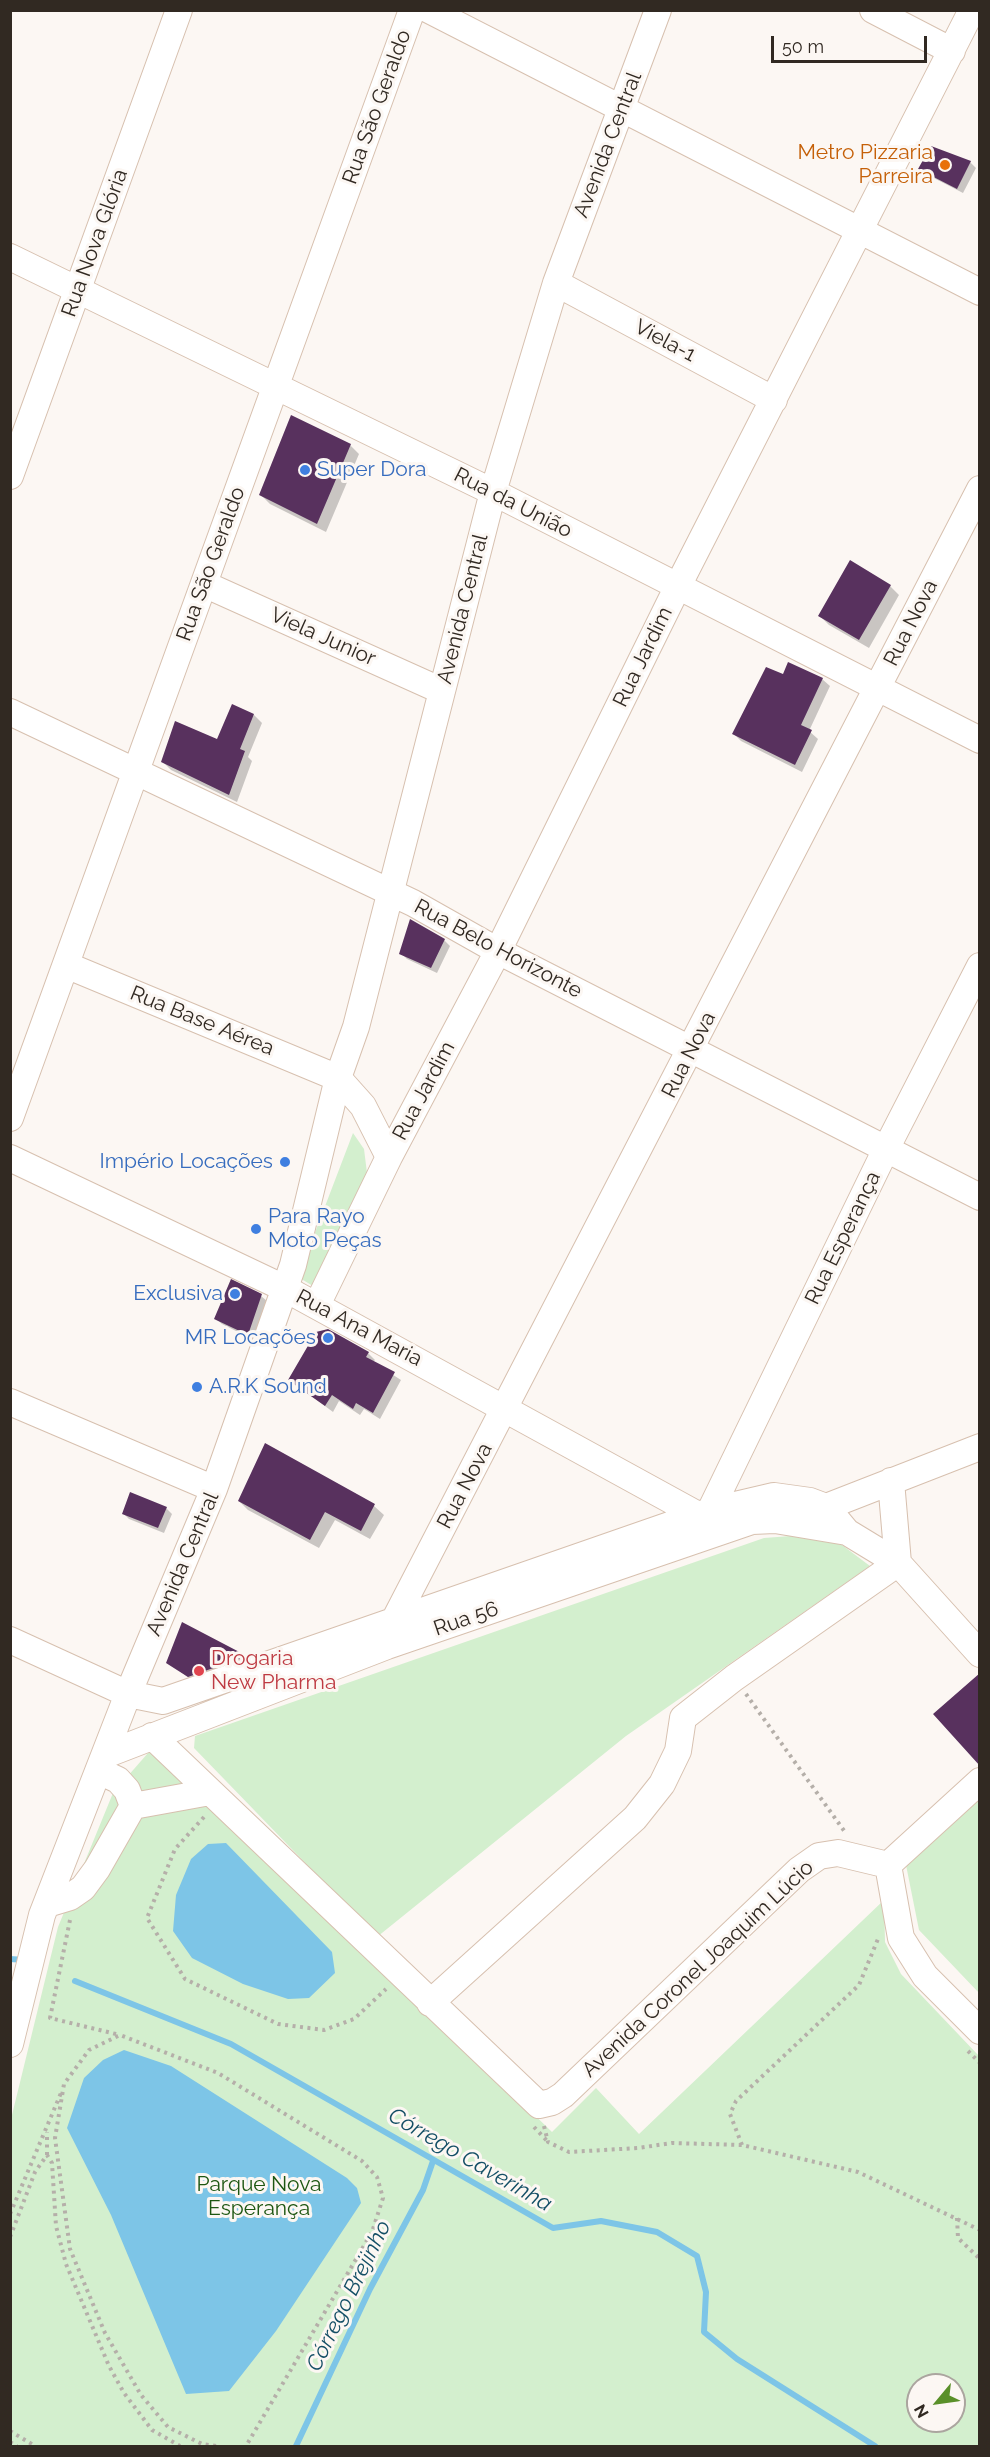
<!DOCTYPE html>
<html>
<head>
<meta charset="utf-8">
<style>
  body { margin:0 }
  #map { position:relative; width:990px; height:2457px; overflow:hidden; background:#fcf7f3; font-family:Raleway,sans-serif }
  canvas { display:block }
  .frame { position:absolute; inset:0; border:12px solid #312922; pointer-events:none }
  .north { position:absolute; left:906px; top:2373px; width:60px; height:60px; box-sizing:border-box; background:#fcf7f3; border:2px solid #aba59f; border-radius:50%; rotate:241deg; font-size:16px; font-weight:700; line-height:24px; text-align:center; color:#312922 }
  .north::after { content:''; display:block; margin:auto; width:21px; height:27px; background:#5a9029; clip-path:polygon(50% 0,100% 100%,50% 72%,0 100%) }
  .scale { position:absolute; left:771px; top:36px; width:156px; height:27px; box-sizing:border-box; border:3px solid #312922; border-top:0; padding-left:8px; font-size:18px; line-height:21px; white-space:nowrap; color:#312922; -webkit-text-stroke:4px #fcf7f3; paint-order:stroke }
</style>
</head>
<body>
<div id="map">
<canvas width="990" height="2457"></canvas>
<div class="frame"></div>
<div class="north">N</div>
<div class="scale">50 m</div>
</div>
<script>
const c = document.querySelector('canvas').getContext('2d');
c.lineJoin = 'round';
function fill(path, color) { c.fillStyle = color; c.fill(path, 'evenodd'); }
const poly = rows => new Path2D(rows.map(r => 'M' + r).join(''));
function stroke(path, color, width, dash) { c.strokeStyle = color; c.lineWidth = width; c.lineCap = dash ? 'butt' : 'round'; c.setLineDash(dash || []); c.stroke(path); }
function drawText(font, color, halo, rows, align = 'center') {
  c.font = font + ' Raleway,sans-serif'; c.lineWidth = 6; c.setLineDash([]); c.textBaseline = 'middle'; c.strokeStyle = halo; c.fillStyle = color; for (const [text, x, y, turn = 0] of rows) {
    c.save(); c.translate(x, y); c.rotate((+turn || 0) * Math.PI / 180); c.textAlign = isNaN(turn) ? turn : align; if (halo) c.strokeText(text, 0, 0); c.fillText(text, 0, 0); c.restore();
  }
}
fill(poly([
  [353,1133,364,1149,368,1181,313,1286,298,1277],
  [804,1535,842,1545,870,1566,626,1736,377,1937,194,1748,195,1736,764,1538],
  [155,1745,552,2132,596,2088,639,2134,884,1900,885,1942,901,1974,979,2056,979,2446,11,2446,11,2119,58,1927,113,1793],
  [918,2385,954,2385,954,2421,918,2421],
  [979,1795,979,1993,919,1930,906,1865]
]), '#d3efce');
fill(poly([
  [226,1843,332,1952,335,1973,309,1998,288,1999,243,1984,192,1958,173,1931,176,1895,191,1859,208,1844],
  [124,2050,171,2066,347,2178,357,2188,361,2203,276,2331,229,2391,186,2394,111,2215,67,2128,84,2078,103,2060]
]), '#7dc5e7');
fill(poly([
  [970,162,976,168,963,193,926,174,920,168],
  [350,445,359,454,326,532,270,504,261,495],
  [890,586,899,595,869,648,829,625,820,616],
  [822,679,830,686,809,731,818,739,802,772,741,741,734,734],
  [254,715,262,723,248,757,252,761,237,802,171,770,163,762,218,741],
  [444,940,450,946,437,973,407,959,401,953],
  [261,1296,267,1301,254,1340,222,1324,216,1319],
  [368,1353,375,1360,373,1362,401,1380,380,1419,364,1409,360,1415,339,1401,333,1412,290,1380],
  [265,1445,374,1506,384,1515,370,1539,335,1520,319,1548,248,1510,239,1501],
  [166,1508,172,1514,164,1533,129,1519,123,1513],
  [182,1624,246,1657,254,1665,198,1685,168,1662]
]), '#0003');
stroke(poly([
  [10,1959,25,1960],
  [75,1981,231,2044,553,2228,601,2221,657,2232,697,2256,706,2292,704,2332,737,2359,875,2446],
  [296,2446,370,2289,423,2190,433,2161]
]), '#7dc5e7', 6);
fill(poly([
  [931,146,971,161,957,189,918,169],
  [291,415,351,444,317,524,259,495],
  [850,560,891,585,859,640,818,616],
  [788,662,823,678,801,725,812,730,795,765,732,734,766,667,783,674],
  [232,704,254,714,240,749,245,751,229,795,161,762,175,721,217,739],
  [410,919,445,939,431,968,399,954],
  [231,1279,262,1294,248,1335,214,1319],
  [328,1329,369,1352,366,1357,395,1372,373,1413,356,1403,353,1409,332,1395,325,1406,288,1380,316,1332],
  [265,1443,375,1504,361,1531,325,1512,310,1540,238,1501],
  [130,1492,167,1507,158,1528,122,1514],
  [182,1622,247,1656,188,1677,166,1663],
  [980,1673,980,1766,933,1714]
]), '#58315e');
const minor = poly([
  [429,10,980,292],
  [873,10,952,51],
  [10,257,493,492,980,740],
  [556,283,774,400],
  [10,476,179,10],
  [204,584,442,691],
  [10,712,413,903,498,951,980,1197],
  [66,965,338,1078,363,1106,389,1157],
  [10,1118,412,10],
  [10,1158,284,1288,698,1515],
  [317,1305,389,1157,498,951,678,586,972,10],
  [10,1402,214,1489],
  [710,1511,886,1149,980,966],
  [837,1520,847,1532,898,1563,980,1654],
  [816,1522,826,1507,980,1447],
  [395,1619,980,489],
  [10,1640,128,1694,163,1701,710,1511,774,1496,810,1501,826,1507],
  [152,1736,539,2105,552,2102,563,2095,799,1870,819,1856,838,1853,888,1865,980,1781],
  [105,1755,387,1646,752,1521,775,1520,847,1532],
  [133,1806,210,1792],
  [888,1865,901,1938,925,1976,980,2031],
  [47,1904,70,1897,83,1888,97,1869,133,1806,127,1790,118,1780,99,1771],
  [430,2003,635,1818,662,1784,678,1751,683,1718,734,1678,898,1563,891,1481],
  [10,2044,42,1915,128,1694,214,1489,293,1265,338,1078,356,1027,493,492,556,283,658,10]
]);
stroke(minor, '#d7c0af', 28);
stroke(poly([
  [746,1694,845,1832],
  [204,1817,175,1849,147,1918,185,1979,278,2024,324,2030,354,2019,386,1989],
  [70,1920,50,2018,120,2035],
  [968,2051,980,2063],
  [544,2126,548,2142,569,2152,638,2148,672,2143,742,2145,858,2172,980,2230],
  [534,2127,548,2142],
  [742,2145,730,2114,736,2101,859,1985,878,1939],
  [47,2155,47,2132],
  [10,2214,61,2093],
  [957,2218,958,2238,980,2259],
  [10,2237,35,2172,47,2155,52,2163,56,2226,66,2264,109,2366,124,2393,152,2430,180,2446],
  [10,2431,35,2446],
  [10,2442,17,2446],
  [216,2446,202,2444,168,2427,141,2395,105,2333,70,2249,55,2138,64,2084,89,2050,120,2035,218,2073,362,2161,377,2177,383,2198,372,2232,246,2446]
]), '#b5afa9', 4, [3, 4.5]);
stroke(minor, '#fff', 26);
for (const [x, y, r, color] of [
  [945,165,6,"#e8710a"],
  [305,470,6,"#3f7fe0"],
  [285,1162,6,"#3f7fe0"],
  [256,1229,6,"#3f7fe0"],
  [235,1294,6,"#3f7fe0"],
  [328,1338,6,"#3f7fe0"],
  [197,1387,6,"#3f7fe0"],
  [199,1671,6,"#e0444e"]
]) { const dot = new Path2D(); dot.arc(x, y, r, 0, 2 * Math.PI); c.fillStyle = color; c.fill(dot); stroke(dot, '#fcf7f3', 2); }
drawText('21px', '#312922', '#fcf7f3', [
  ["Rua São Geraldo",377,107,-70],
  ["Avenida Central",608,145,-69],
  ["Rua Nova Glória",95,243,-70],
  ["Viela-1",665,341,28],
  ["Rua da União",513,503,27],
  ["Rua São Geraldo",211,564,-70],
  ["Avenida Central",463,609,-76],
  ["Rua Nova",911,623,-63],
  ["Viela Junior",323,637,24],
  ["Rua Jardim",643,657,-64],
  ["Rua Belo Horizonte",498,949,28],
  ["Rua Base Aérea",202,1021,22],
  ["Rua Nova",689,1055,-63],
  ["Rua Jardim",424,1091,-62],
  ["Rua Esperança",843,1238,-64],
  ["Rua Ana Maria",359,1328,28],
  ["Rua Nova",465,1486,-62],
  ["Avenida Central",183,1564,-67],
  ["Rua 56",466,1619,-19],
  ["Avenida Coronel Joaquim Lúcio",698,1969,-43]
]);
drawText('21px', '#c56008', '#fcf7f3', [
  ["Metro Pizzaria",933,153],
  ["Parreira",933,177]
], 'right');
drawText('21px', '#366cbe', '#fcf7f3', [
  ["Super Dora",317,470],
  ["Império Locações",273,1162,"right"],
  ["Para Rayo",268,1217],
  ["Moto Peças",268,1241],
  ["Exclusiva",223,1294,"right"],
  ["MR Locações",316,1338,"right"],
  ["A.R.K Sound",209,1387]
], 'left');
drawText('21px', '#be3a42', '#fcf7f3', [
  ["Drogaria",211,1659],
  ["New Pharma",211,1683]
], 'left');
drawText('21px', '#1d5712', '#fcf7f3', [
  ["Parque Nova",259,2185],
  ["Esperança",259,2209]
]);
drawText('italic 22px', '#144f66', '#fcf7f3', [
  ["Córrego Caverinha",470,2160,30],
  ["Córrego Brejinho",349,2296,-64]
]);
</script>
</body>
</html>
